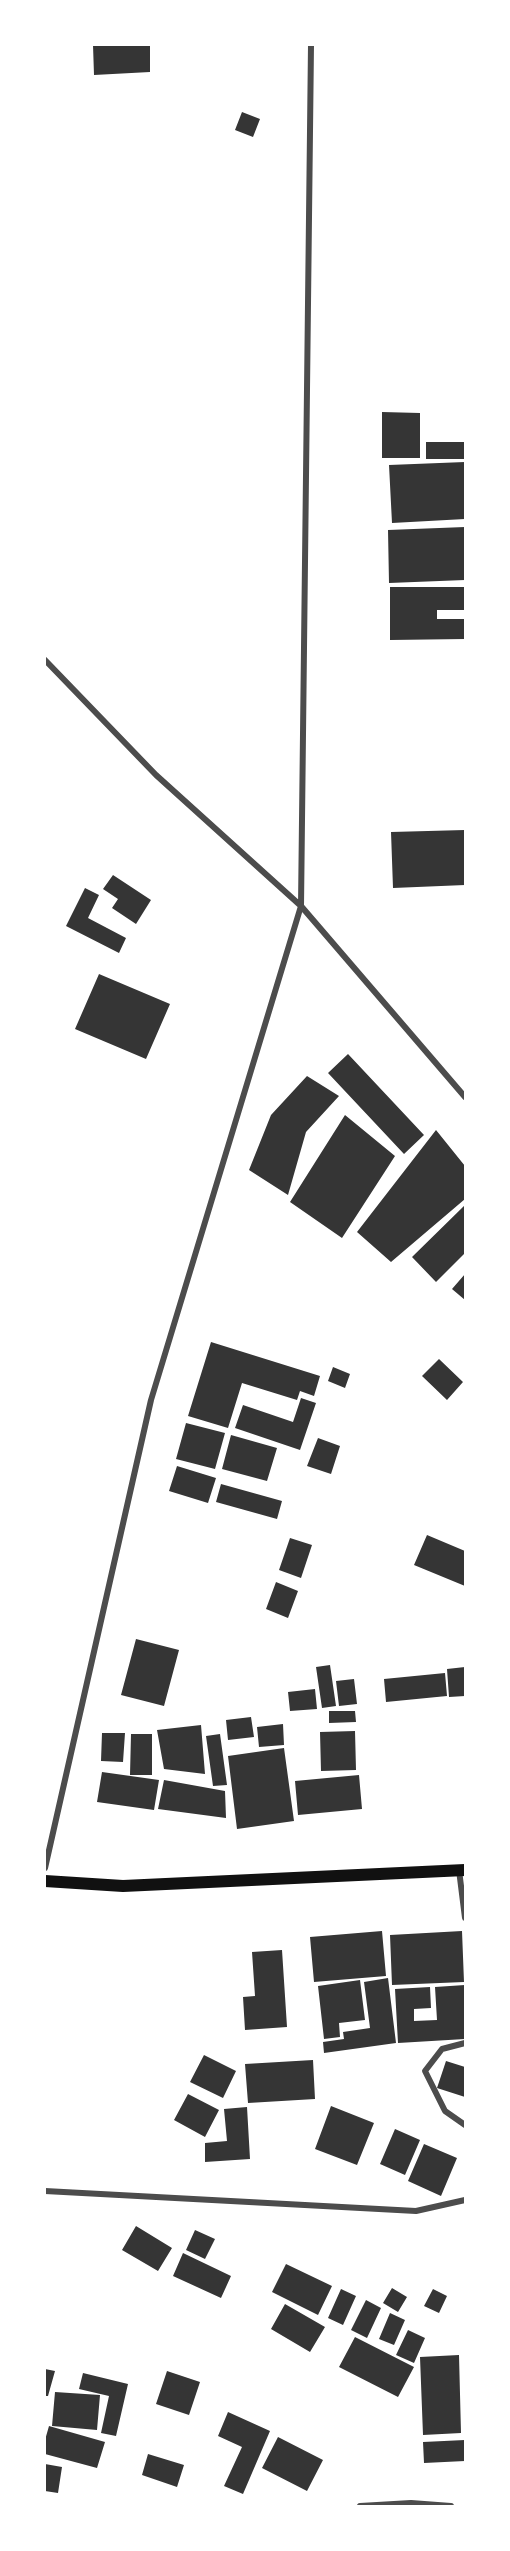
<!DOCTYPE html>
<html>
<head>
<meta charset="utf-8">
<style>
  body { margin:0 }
  #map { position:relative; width:510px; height:2551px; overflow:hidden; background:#fff; font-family:"Public Sans",sans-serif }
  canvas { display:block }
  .frame { position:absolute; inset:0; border:46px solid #fff; pointer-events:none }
</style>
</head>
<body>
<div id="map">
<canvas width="510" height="2551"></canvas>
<div class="frame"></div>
</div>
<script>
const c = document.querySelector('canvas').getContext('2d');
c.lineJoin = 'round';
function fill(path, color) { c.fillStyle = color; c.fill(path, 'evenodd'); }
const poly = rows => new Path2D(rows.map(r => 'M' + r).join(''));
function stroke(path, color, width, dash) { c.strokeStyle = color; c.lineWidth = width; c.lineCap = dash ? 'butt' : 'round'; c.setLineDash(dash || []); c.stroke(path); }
fill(poly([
  [93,45,150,45,150,72,94,75],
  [242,112,260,119,253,137,235,130],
  [382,412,420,413,420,458,382,458],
  [426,442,465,442,465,459,426,459],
  [465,462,465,519,392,523,389,465],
  [465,527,465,580,389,583,388,530],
  [390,587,465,587,465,610,437,610,437,619,465,619,465,639,390,640],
  [465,830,465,885,393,888,391,832],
  [113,875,151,900,136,924,112,908,118,899,103,889],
  [85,888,99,895,88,918,126,938,119,953,66,926],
  [99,974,170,1004,146,1059,75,1029],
  [348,1054,424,1135,404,1154,328,1073],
  [307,1076,339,1096,306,1132,288,1195,249,1170,271,1115],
  [345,1115,395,1156,342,1238,290,1202],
  [436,1130,465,1166,465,1199,391,1262,357,1232],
  [465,1205,465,1253,436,1282,412,1257],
  [465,1274,465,1300,452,1289],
  [211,1342,320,1376,314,1396,300,1391,297,1400,242,1383,228,1428,188,1416],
  [439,1359,463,1382,447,1400,422,1376],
  [333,1367,350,1374,345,1388,328,1381],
  [301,1398,316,1403,300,1450,235,1428,243,1405,293,1422],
  [186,1423,225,1433,215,1469,176,1459],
  [231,1435,277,1448,267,1481,222,1469],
  [318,1438,340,1446,331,1474,307,1466],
  [177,1466,216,1478,208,1503,169,1491],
  [221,1484,282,1501,277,1519,216,1502],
  [427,1535,465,1551,465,1586,414,1565],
  [290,1538,312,1545,301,1578,279,1570],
  [276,1582,298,1591,288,1618,266,1609],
  [136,1639,179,1650,164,1706,121,1695],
  [330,1665,336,1706,322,1708,316,1667],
  [465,1667,465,1696,449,1697,447,1669],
  [445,1673,447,1696,386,1702,384,1679],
  [354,1679,357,1704,339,1706,336,1681],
  [315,1689,317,1709,290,1711,288,1692],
  [329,1711,355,1711,356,1722,329,1723],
  [251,1717,254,1737,228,1740,226,1720],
  [283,1724,284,1745,259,1747,257,1727],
  [201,1725,205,1774,164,1769,157,1730],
  [355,1731,356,1770,321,1771,320,1732],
  [102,1733,125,1733,123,1762,101,1761],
  [131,1734,152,1734,152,1775,130,1775],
  [220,1734,227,1785,213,1786,206,1736],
  [284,1748,294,1821,237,1829,228,1756],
  [102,1772,159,1780,154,1810,97,1802],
  [359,1775,362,1809,298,1815,295,1781],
  [164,1780,225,1791,226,1818,158,1809],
  [382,1931,386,1976,314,1982,310,1937],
  [462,1931,464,1982,392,1985,390,1935],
  [282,1950,287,2027,245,2030,243,1997,255,1996,252,1952],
  [388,1978,396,2043,324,2053,323,2042,344,2039,343,2032,370,2028,364,1982],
  [360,1980,365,2020,339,2023,340,2037,324,2039,318,1986],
  [465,1985,465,2039,398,2043,395,1989,430,1987,431,2008,414,2009,414,2021,437,2020,435,1987],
  [204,2055,236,2071,223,2098,190,2082],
  [313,2060,315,2099,248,2103,245,2064],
  [446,2061,465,2067,465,2097,437,2088],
  [188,2094,219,2110,205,2137,174,2120],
  [331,2106,374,2123,357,2165,315,2149],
  [247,2107,250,2159,205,2162,205,2143,227,2141,224,2109],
  [395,2129,420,2140,405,2175,380,2164],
  [424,2144,457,2158,441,2196,408,2181],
  [136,2226,172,2248,158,2271,122,2250],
  [195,2230,215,2239,205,2259,186,2250],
  [183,2253,231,2276,221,2298,173,2276],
  [286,2264,332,2286,318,2315,272,2292],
  [392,2288,407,2297,398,2312,383,2303],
  [341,2289,356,2296,343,2325,328,2318],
  [433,2289,447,2296,439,2313,424,2306],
  [366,2300,381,2308,367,2338,351,2330],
  [285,2304,325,2327,310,2352,271,2329],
  [390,2313,405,2320,394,2345,379,2339],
  [408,2330,425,2338,414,2363,396,2355],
  [355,2337,414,2367,398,2397,339,2367],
  [459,2355,461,2433,423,2435,420,2357],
  [45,2369,55,2371,48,2396,45,2396],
  [167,2371,200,2382,189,2415,156,2404],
  [83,2373,128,2384,116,2436,101,2433,109,2396,79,2389],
  [55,2392,100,2395,97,2430,52,2426],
  [228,2412,270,2431,243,2494,224,2486,242,2447,218,2436],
  [49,2426,105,2442,97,2468,45,2454,45,2440],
  [278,2437,323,2460,307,2491,262,2468],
  [465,2440,465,2461,424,2463,423,2442],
  [148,2454,184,2465,177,2487,142,2475],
  [45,2464,62,2467,58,2493,45,2491]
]), '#353535');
stroke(poly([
  [45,660,156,775,301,906,465,1097],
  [45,1868,151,1400,301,906,311,45],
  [459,1870,465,1918],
  [465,2043,442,2049,425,2071,445,2111,465,2125],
  [45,2191,416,2211,465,2200],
  [360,2506,411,2503,451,2506]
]), '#4c4c4c', 6);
stroke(poly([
  [45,1881,123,1886,465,1870]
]), '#111', 12);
</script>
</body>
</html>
